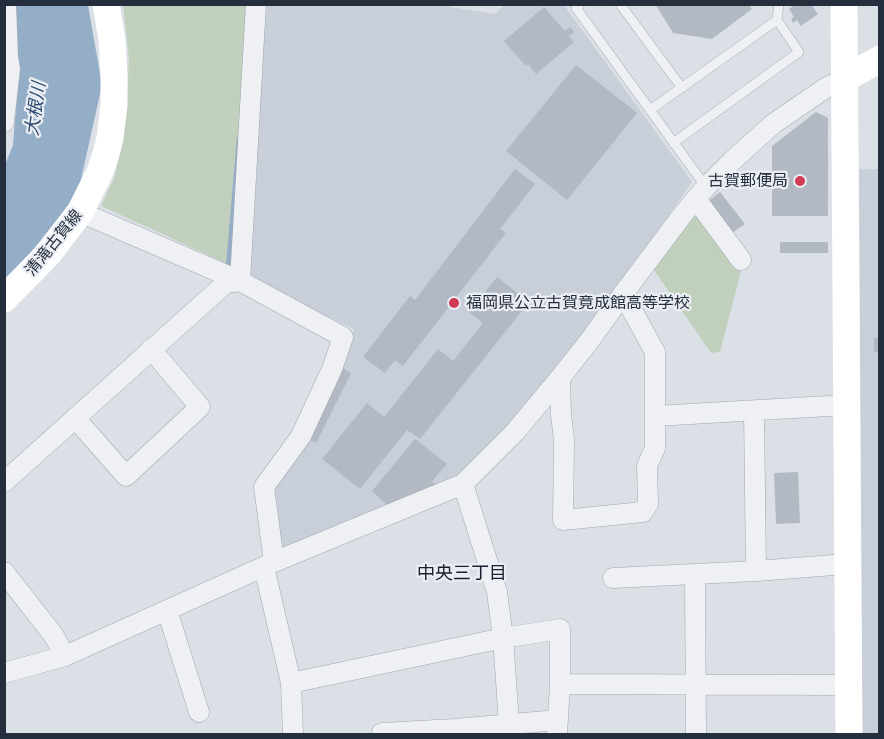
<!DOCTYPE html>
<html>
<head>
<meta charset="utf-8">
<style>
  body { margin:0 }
  #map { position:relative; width:884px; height:739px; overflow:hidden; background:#dbe0e6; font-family:Inter,sans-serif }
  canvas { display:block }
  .frame { position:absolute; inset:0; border:6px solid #252e3c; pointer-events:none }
</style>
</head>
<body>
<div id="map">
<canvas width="884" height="739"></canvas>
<div class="frame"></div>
</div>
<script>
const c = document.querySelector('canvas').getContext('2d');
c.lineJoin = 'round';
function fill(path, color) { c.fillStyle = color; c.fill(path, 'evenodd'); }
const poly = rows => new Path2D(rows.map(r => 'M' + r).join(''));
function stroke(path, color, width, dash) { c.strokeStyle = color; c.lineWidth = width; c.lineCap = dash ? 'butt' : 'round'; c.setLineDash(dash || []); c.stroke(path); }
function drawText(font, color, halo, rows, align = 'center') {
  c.font = font + ' Inter,"Noto Sans JP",sans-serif'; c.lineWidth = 4.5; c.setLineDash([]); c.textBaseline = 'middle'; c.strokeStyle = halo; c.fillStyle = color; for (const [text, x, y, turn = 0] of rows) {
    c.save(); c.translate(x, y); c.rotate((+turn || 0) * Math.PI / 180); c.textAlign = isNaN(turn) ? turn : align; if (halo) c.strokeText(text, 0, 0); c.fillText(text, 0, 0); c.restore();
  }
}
fill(poly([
  [266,5,437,5,495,14,505,5,564,5,692,182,558,373,453,483,275,555,269,492,306,439,354,329,247,278],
  [859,169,880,169,879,734,862,734]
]), '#c9cfd8');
fill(poly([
  [123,5,247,5,230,265,101,206,115,176,126,119,129,59],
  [698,209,742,267,720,352,711,353,652,267]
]), '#c1d0bc');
fill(poly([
  [14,5,88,5,102,85,78,193,21,265,5,280,5,165,13,145,18,84]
]), '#95aec7');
stroke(poly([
  [228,268,239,139]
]), '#95aec7', 4.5);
fill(poly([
  [655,4,748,4,752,9,712,39,673,33],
  [796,4,811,4,818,14,801,26,797,20,793,23,791,19,794,17,789,9],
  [544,7,565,31,570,27,574,32,569,36,574,42,536,74,528,64,526,66,504,41],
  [576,65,637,113,567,200,506,151],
  [816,112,828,118,828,216,772,216,772,146],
  [515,169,535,184,500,229,506,233,403,366,395,360,385,373,363,357,410,296,415,300],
  [720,192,745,224,732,233,707,202],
  [780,242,828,242,828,253,780,253],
  [497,277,529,302,420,439,407,430,360,489,322,459,367,403,384,417,438,349,453,361,483,323,469,312],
  [874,338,880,338,880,353,874,352],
  [343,368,351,373,316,443,307,438],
  [415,439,447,464,432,481,437,486,387,505,372,491],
  [798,472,800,523,776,524,774,473]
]), '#b2b9c3');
const lane = poly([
  [580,4,576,8,706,187],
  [620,4,682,88],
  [650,110,777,20],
  [673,143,799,52,777,20,779,4]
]);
const street = poly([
  [6,4,8,57],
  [4,58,8,57,10,69,4,122],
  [696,199,741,260],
  [80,212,240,281,343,337,332,369,301,436,264,487,274,562],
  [240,281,256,4],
  [560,378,561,415,564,440,563,520,643,512,648,504,647,466,655,448,655,352,623,294],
  [754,411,756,571],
  [656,416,846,405],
  [75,418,126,476,200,407,151,349],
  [4,482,226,283,240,281],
  [463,484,497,592,503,638,509,724],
  [264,567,291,683,293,734],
  [4,572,54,636,65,656],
  [695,574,696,734],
  [613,578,756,571,847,564],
  [167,610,199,712],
  [4,673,65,656,274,562,463,484,515,432,560,378,590,340,623,294,684,213,706,187,732,161,773,124,827,87,844,79],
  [291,683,503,638,560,629,560,684,557,734],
  [560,684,848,685],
  [382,733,455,729],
  [455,734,455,729,558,720]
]);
stroke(lane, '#a1a7b0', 10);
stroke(street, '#a1a7b0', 21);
stroke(lane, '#eef0f4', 9);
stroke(street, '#eef0f4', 20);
stroke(poly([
  [844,4,849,734],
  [844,79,880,59],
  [4,299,49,253,80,212,100,172,106,154,110,138,114,105,114,78,112,40,106,4]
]), '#fff', 27);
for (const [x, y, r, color] of [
  [800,181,6,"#d03b54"],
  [454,303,6,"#d03b54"]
]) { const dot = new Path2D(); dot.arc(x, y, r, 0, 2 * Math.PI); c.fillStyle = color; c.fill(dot); stroke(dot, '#eaeef4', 2); }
drawText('16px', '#252e3c', '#eaeef4', [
  ["古賀郵便局",788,181],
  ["福岡県公立古賀竟成館高等学校",466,303,"left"]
], 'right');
drawText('16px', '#252e3c', '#eaeef4', [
  ["清滝古賀線",54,243,-51]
]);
drawText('italic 18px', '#2f4d70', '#eaeef4', [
  ["大根川",36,109,-82]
]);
drawText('18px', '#181f2c', '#eaeef4', [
  ["中央三丁目",462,574]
]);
</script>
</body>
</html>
